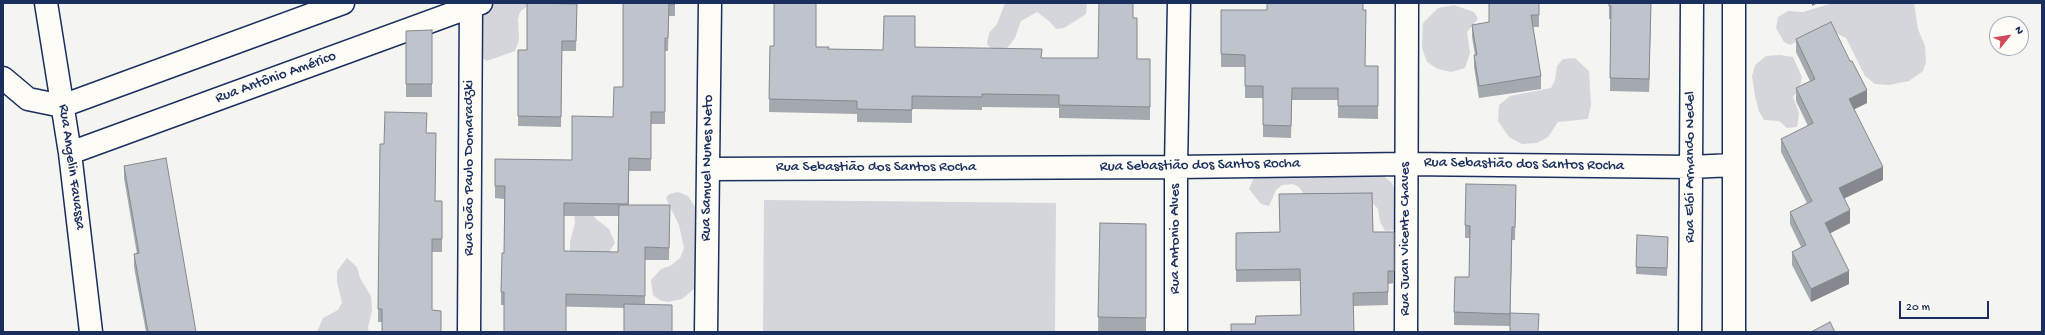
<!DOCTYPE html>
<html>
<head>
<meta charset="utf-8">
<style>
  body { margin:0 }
  #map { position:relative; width:2045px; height:335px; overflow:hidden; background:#f4f4f1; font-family:"Gochi Hand",sans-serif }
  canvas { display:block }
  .frame { position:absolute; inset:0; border:4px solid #1b2f5e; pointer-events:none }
  .north { position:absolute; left:1989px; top:16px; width:40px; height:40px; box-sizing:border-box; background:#fdfcf7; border:1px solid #a3aaba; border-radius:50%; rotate:60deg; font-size:11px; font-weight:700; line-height:16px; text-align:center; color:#1b2f5e }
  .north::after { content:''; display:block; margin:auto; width:14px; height:18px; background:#d1495b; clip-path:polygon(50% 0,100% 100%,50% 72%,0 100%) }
  .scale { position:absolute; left:1899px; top:301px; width:90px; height:18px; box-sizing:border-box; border:2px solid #1b2f5e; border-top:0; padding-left:5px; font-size:12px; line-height:14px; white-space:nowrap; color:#1b2f5e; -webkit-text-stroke:3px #fdfcf7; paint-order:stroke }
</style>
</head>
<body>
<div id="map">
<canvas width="2045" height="335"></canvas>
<div class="frame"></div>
<div class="north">N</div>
<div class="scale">20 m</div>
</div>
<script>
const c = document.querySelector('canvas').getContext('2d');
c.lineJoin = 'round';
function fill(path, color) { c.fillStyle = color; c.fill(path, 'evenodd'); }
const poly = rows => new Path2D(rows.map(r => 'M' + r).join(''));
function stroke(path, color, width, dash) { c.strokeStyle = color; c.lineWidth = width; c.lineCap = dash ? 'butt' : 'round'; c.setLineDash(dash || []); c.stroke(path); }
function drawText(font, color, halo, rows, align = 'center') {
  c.font = font + ' "Gochi Hand",sans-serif'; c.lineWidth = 3; c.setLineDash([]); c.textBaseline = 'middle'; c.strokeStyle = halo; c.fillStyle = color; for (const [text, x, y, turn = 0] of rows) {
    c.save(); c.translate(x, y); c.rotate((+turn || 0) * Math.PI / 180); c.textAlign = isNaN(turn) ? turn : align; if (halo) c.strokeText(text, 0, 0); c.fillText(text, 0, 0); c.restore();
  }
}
fill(poly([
  [494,3,557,3,553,5,530,4,520,12,518,19,519,40,515,51,487,61,476,54,480,10],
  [1005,3,1087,3,1086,14,1064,28,1056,29,1049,21,1037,12,1021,21,1015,38,1004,52,995,53,987,44,989,33,997,24],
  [1833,3,1914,3,1918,29,1925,46,1926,62,1923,71,1909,81,1889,85,1875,84,1865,76,1846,38,1825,28,1790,45,1784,42,1776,28,1778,17,1788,11,1803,12],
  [1454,5,1474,12,1478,19,1467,32,1470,53,1465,68,1451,72,1438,69,1427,62,1422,48,1423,23,1438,8],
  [1780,55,1793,57,1802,77,1799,89,1793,97,1799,113,1797,127,1787,128,1779,121,1764,120,1759,111,1755,96,1752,76,1755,65,1766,56],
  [1575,58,1589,71,1591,105,1588,119,1558,122,1548,137,1537,143,1522,144,1509,137,1498,121,1499,105,1510,96,1551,88,1555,80,1557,66,1563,59],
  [1380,173,1392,183,1396,193,1400,223,1394,230,1385,231,1380,222,1378,209,1370,200,1304,195,1299,187,1293,184,1282,185,1276,190,1269,206,1261,204,1249,189,1254,177],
  [678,192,688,196,697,210,700,284,682,299,668,302,661,301,653,295,651,280,661,269,670,266,680,258,684,248,679,225,666,198,669,194],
  [764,200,1056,203,1055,332,763,332],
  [592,211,595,218,609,229,615,243,609,252,570,254,570,242,575,223,574,213],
  [347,258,357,267,360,278,371,296,372,311,368,328,369,332,317,332,323,318,338,310,342,303,337,282,337,271]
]), '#d4d6db');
const street = poly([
  [46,3,70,153,91,332],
  [1734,3,1734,332],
  [3,78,28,99,62,106,343,3],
  [70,153,481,3],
  [708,169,1176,167,1406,164,1691,167,1733,165],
  [469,332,471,3],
  [706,332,710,3],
  [1176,332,1176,167,1179,3],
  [1406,332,1407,3],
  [1690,332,1692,3]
]);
stroke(street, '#1b2f5e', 25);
stroke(street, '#fdfcf7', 22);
fill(poly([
  [623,3,675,3,675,16,669,16,668,51,665,51,665,124,651,124,651,171,629,171,629,205,670,205,669,260,645,260,645,304,624,308,501,305,501,292,504,253,504,199,495,198,495,159,572,160,613,117,623,87],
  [564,216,619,216,618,252,564,251],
  [1539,3,1539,27,1533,27,1541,76,1541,89,1479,98,1474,67,1474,55,1475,55,1472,37,1472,25,1489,22],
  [1609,3,1651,3,1649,92,1610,91,1611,19,1609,19],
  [577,4,576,51,562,51,561,127,518,126,518,50,527,50],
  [1221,10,1365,66,1378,66,1378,119,1338,118,1338,100,1292,100,1291,138,1263,137,1263,98,1245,98,1245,67,1221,67],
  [1133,18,1137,59,1150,59,1150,120,1059,118,1059,108,982,107,982,110,912,109,912,123,857,122,857,114,769,112,770,46,816,47,828,49,883,50,915,47,1041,58,1098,58],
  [432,30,432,97,406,97,406,31],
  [1796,39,1867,103,1854,109,1883,180,1844,198,1850,223,1830,233,1849,284,1811,302,1792,265,1792,252,1801,247,1790,224,1790,212,1807,203,1781,152,1781,139,1808,126,1796,101,1796,88,1810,81,1796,52],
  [426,133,435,201,442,201,442,252,432,252,382,322,378,322,380,144,384,144],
  [124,166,196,332,146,332,134,267,134,254,137,254,124,178],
  [1372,193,1373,232,1394,232,1394,283,1388,284,1388,305,1353,306,1354,332,1231,332,1231,324,1255,324,1256,316,1301,315,1300,281,1236,282,1236,233,1280,232,1279,194],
  [1516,198,1515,240,1512,240,1510,326,1454,325,1454,312,1469,277,1470,238,1465,238,1465,225],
  [1100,223,1146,224,1146,332,1098,332],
  [1668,237,1667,276,1636,274,1636,267]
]), '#a4a8af');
fill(poly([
  [1651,3,1649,92,1649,79],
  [1812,3,1818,3,1812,6],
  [1867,90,1867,103,1849,112,1849,99],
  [1883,167,1883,180,1839,201,1839,188],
  [1850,210,1850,223,1825,236,1825,223],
  [1512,227,1512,240,1510,326,1510,314],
  [1849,271,1849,284,1811,302,1811,289]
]), '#86888f');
const building = poly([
  [527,3,577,4,576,41,562,41,561,117,518,116,518,50,527,50,527,3],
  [623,3,675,3,675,4,669,4,668,38,665,38,665,112,651,112,651,159,629,158,628,204,564,203,564,251,618,252,619,205,670,205,669,248,645,247,645,296,566,294,566,332,504,332,504,292,501,292,502,253,504,253,505,186,495,186,495,159,572,160,572,116,613,117,614,87,623,87,623,3],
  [774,3,816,3,816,47,829,47,828,49,883,50,884,16,915,16,915,47,1042,49,1041,58,1098,58,1099,3,1133,3,1133,18,1137,18,1137,59,1150,59,1150,107,1059,105,1059,95,982,94,982,97,912,96,912,110,857,109,857,101,769,99,770,46,774,46,774,3],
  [1267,3,1363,3,1363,10,1366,10,1365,66,1378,66,1378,106,1338,106,1338,88,1292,88,1291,126,1263,125,1263,86,1245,86,1245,55,1221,54,1221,10,1267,10,1267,3],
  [1489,3,1539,3,1539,15,1531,15,1541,76,1479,86,1474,55,1477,55,1472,25,1489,22,1489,3],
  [1609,3,1651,3,1649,79,1610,78,1611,6,1609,6,1609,3],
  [1831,22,1850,61,1852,61,1867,90,1849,99,1883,167,1839,188,1850,210,1825,223,1849,271,1811,289,1792,252,1806,245,1790,212,1812,201,1781,139,1813,123,1796,88,1815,79,1796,39,1831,22],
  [432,30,432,84,406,84,406,31,432,30],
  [385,112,427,113,426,133,436,133,435,201,442,201,442,239,432,239,432,310,441,311,441,332,382,332,382,309,378,309,380,144,384,144,385,112],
  [166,158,196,332,148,332,134,254,139,253,124,166,166,158],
  [1466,184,1516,185,1515,227,1512,227,1510,314,1454,312,1455,277,1469,277,1470,226,1465,225,1466,184],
  [1372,193,1373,232,1394,232,1394,271,1388,271,1388,292,1353,293,1354,332,1231,332,1231,324,1255,324,1256,316,1301,315,1300,269,1236,270,1236,233,1280,232,1279,194,1372,193],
  [1100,223,1146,224,1146,318,1098,317,1100,223],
  [1637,235,1668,237,1667,268,1636,267,1637,235],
  [624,304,672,305,672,332,624,332,624,304],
  [1510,313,1539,314,1538,332,1510,332,1510,313],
  [1830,322,1835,332,1811,332,1830,322]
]);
fill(building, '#bfc3cc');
stroke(building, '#86888f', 1);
drawText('15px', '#1b2f5e', '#fdfcf7', [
  ["Rua Antônio Américo",276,78,-20],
  ["Rua Sebastião dos Santos Rocha",1524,165,1],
  ["Rua Sebastião dos Santos Rocha",1200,166,-1],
  ["Rua Angelin Favassa",71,167,82],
  ["Rua Elói Armando Nedel",1691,167,-90],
  ["Rua João Paulo Domaradzki",470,168,-90],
  ["Rua Samuel Nunes Neto",708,168,-89],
  ["Rua Sebastião dos Santos Rocha",876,168],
  ["Rua Antonio Alves",1176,239,-90],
  ["Rua Juan Vicente Chaves",1406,239,-90]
]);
</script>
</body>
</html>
